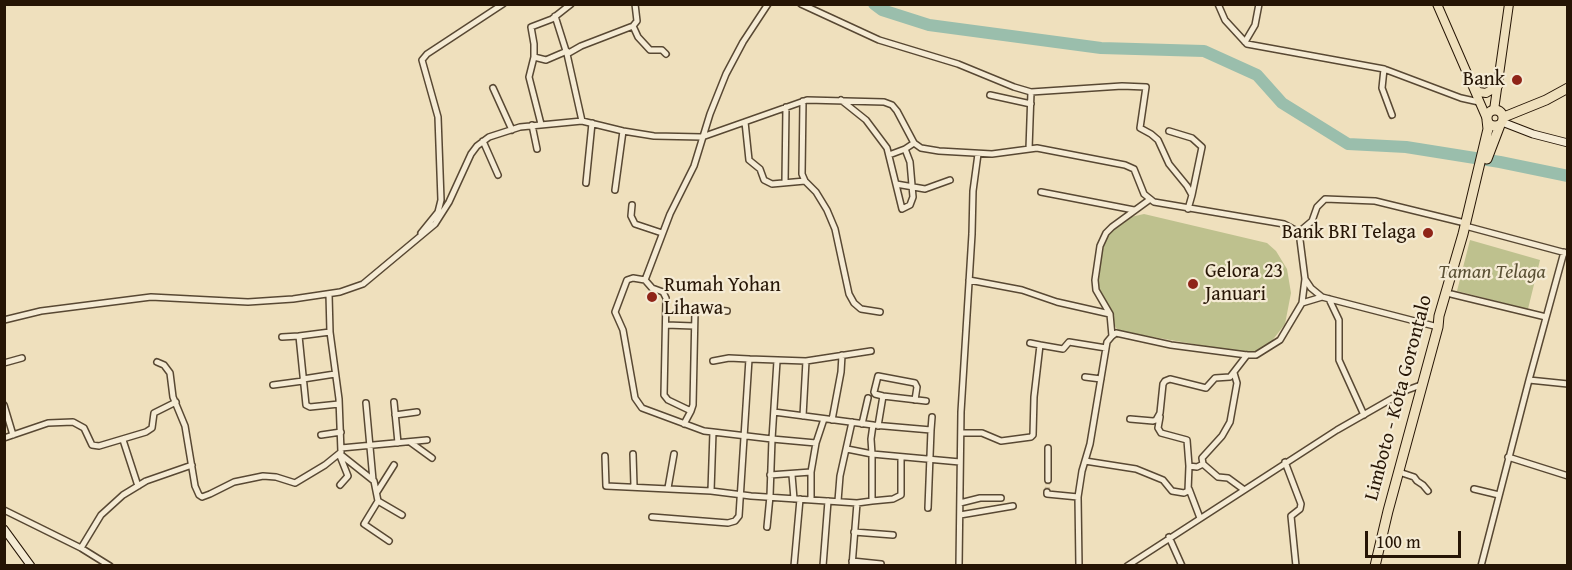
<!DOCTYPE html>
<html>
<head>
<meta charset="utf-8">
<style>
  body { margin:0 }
  #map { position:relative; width:1572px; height:570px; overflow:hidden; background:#efe0bd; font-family:"Gentium Book Plus",serif }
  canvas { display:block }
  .frame { position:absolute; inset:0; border:6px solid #261505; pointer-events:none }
  .scale { position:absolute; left:1365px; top:531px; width:96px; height:27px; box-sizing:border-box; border:3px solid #261505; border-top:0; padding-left:8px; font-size:18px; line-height:21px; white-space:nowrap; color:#261505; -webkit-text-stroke:4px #f5ebd4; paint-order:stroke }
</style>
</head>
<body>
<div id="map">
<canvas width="1572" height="570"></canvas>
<div class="frame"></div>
<div class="scale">100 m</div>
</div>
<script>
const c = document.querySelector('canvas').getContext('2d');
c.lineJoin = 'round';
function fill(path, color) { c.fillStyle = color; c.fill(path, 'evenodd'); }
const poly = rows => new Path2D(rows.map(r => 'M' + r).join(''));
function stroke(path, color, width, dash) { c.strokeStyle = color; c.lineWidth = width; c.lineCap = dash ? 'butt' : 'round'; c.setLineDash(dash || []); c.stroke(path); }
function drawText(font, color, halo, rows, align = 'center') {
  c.font = font + ' "Gentium Book Plus",serif'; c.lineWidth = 4.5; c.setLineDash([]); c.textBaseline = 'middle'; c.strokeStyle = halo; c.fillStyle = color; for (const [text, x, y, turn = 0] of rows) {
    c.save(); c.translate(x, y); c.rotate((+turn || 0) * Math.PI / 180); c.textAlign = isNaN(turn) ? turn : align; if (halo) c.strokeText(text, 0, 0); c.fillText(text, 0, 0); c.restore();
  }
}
fill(poly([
  [1144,214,1267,243,1276,251,1287,269,1291,293,1285,324,1268,346,1252,354,1118,331,1097,296,1096,276,1102,247,1112,229,1126,218],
  [1470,240,1540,260,1528,309,1457,291]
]), '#bec18e');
stroke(poly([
  [874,4,882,10,929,25,1101,48,1204,51,1257,75,1282,103,1348,144,1406,147,1500,162,1568,176]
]), '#9abeac', 12);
stroke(poly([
  [1047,492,1048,480]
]), '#c7b798', 5, [5, 2.5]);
const street = poly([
  [635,4,637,21,633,26,638,37,650,50,662,50,666,54],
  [801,4,879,40,958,64,1014,87,1031,92,1122,86,1146,87,1140,128,1151,134,1158,140,1169,164,1187,186,1192,195,1188,209],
  [1218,4,1225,20,1247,44,1384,69],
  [555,16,567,54],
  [1245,42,1255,25,1259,4],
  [534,57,546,60,567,51],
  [493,88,512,130],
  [990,95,1031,104],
  [841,100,866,120,887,148,902,209,910,205,913,197,910,162,905,149],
  [803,101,802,174,805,181,816,192,827,210,835,229,849,294,854,303,861,309,880,312],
  [1392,115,1382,88,1384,69,1461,98,1479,102],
  [582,121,567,54,581,46,633,26],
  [745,122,749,160,760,169,764,180,772,184,805,181],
  [541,124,529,77,534,57,534,44,531,27,552,19,571,4],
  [532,125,537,149],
  [1169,131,1192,138,1202,147,1192,195],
  [483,141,498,175],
  [1029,149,1031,92],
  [889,155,905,149,914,143],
  [785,182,786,107],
  [586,183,592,123],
  [896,184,925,189,950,180],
  [615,190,623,131],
  [1041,192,1134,210],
  [632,205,631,216,635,224,662,233],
  [1469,227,1566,253],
  [1299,232,1305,279,1302,303],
  [421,233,438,212,441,200,438,117,422,60,427,54,503,4],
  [1305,279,1311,288,1322,297],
  [645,280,633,278,627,280,615,312,623,330,635,398,642,408,704,431,713,432,711,491],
  [969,280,1022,290,1057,302,1110,314,1112,336],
  [1451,294,1546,317],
  [1329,299,1339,320,1339,360,1364,415],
  [1110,314,1096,290,1095,280,1100,246,1106,233,1112,227,1149,200],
  [4,320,41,311,151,297,248,302,293,299,340,292,363,284,435,224,449,202,471,154,477,146,489,137,520,127,582,121,623,131,654,136,702,137,807,100,884,102,892,105,897,111,914,143,921,148,939,151,992,154,1037,148,1125,165,1134,169,1144,194,1154,202,1284,224,1299,232,1312,221,1317,207,1325,199,1375,201,1465,223],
  [666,325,694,326],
  [330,332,299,336,306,405,310,407,339,404],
  [282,337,299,336],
  [1030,343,1040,345],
  [749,359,806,361,871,351],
  [777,361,772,439,816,443],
  [157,362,164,365,170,373,173,397,185,426,195,486,199,495,202,497,210,494,234,482,263,476,276,477,295,483,325,465,341,452,339,399,330,332,329,294],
  [4,363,22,358],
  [1234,373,1237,383,1230,422,1222,436,1202,458,1203,464,1218,477,1228,478,1243,489],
  [1085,377,1101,379],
  [303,379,335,374],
  [1529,380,1568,384],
  [273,385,303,381],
  [915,400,917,387,915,383,878,376,874,392,875,394,883,396,926,401],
  [394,402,398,443],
  [366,403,373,480],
  [4,405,13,435],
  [691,411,693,405,695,311,700,308,727,311],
  [774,412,873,425,871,439,872,454,847,449],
  [395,415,417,412],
  [803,416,806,361],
  [1160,417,1158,428,1161,433,1187,440,1189,466],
  [1130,419,1153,421,1156,420,1160,413,1163,384,1165,381,1170,379,1206,388,1215,378,1230,377,1247,355],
  [832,420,841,372,842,355],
  [684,424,691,411,668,400,664,395,666,298,663,292,652,288,645,280,670,214,694,166,710,114,726,74,743,42,768,4],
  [862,424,868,398],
  [873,425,931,430,928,508],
  [878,426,883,396],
  [931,430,932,417],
  [713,432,772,439,770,496,767,527],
  [961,433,982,433,1001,441,1031,437,1033,435,1034,397,1040,345,1063,349,1069,342,1106,348],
  [321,435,341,432],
  [4,438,48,423,73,422,84,428,92,445,99,446,146,432,152,428,154,413,176,402],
  [123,440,138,486],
  [410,442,432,458],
  [341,448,427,440],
  [340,454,374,481,378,501,364,524,389,541],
  [633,454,634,486],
  [605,456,606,486,711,491,751,496,857,503,872,501,872,454,960,462],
  [1508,457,1568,476],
  [1085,461,1136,469,1163,480,1172,491,1184,493,1188,491,1189,466,1197,467,1203,464],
  [1285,462,1301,504,1300,509,1291,516,1296,566],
  [1399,472,1414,477,1417,481,1423,485,1428,491],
  [770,475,811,472],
  [792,475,794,499],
  [1048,480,1048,448],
  [340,485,348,476,340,456],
  [668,488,674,454],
  [1189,489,1200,518],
  [1474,489,1499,495],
  [377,492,394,465],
  [1047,492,1047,494,1078,497],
  [811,500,811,472,816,443,824,419],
  [378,501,402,515],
  [838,501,840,476,852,422],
  [872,501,893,499,901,495,901,458],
  [960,503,980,498,1001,498],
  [4,510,81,548,110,566],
  [960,515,1013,506],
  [652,517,728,523,735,521,739,516,749,359,729,358,713,361],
  [854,532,893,535],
  [1169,537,1182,566],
  [81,548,101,515,123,495,146,481,192,465],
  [852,561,881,564],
  [794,566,800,499],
  [823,566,828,501],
  [852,566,857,503],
  [959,566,961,412,972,234,973,191,978,154],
  [1079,566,1078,497,1082,471,1090,444,1107,342,1112,336,1116,333,1171,345,1247,355,1256,355,1280,340,1302,303,1322,297,1438,327],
  [1127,566,1337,430,1407,390,1421,385],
  [1481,566,1529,380,1564,252]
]);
const secondary = poly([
  [1502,122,1533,134,1568,143],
  [4,529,31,566]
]);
const primary = poly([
  [1437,4,1487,119],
  [1473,86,1479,92,1486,93,1498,86],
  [1494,110,1509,4]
]);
const highway = poly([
  '1487 118a8 8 0 1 1 16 0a8 8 0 1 1-16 0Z',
  [1504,117,1546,100,1568,88],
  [1487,159,1500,125],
  [1375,566,1388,511,1438,327,1439,316,1463,234,1488,129,1487,120]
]);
stroke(street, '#584833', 8);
stroke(secondary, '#261505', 9);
stroke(primary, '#261505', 10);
stroke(highway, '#261505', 11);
stroke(street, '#f5ebd4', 5);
stroke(secondary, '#f5ebd4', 7);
stroke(primary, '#efe0bd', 8);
stroke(highway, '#efe0bd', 9);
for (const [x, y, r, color] of [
  [1517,80,6,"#8f2418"],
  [1428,233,6,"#8f2418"],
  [1193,284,6,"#8f2418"],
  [652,297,6,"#8f2418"]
]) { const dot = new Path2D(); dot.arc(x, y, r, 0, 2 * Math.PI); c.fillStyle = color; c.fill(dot); stroke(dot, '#f5ebd4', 2); }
drawText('20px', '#261505', '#f5ebd4', [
  ["Bank",1505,80],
  ["Bank BRI Telaga",1416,233],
  ["Gelora 23",1205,272,"left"],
  ["Januari",1205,295,"left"],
  ["Rumah Yohan",664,286,"left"],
  ["Lihawa",664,309,"left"]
], 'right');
drawText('italic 20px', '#5b5135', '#f5ebd4', [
  ["Taman Telaga",1492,273]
]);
drawText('20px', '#261505', '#f5ebd4', [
  ["Limboto - Kota Gorontalo",1399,398,-75]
]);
</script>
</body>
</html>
